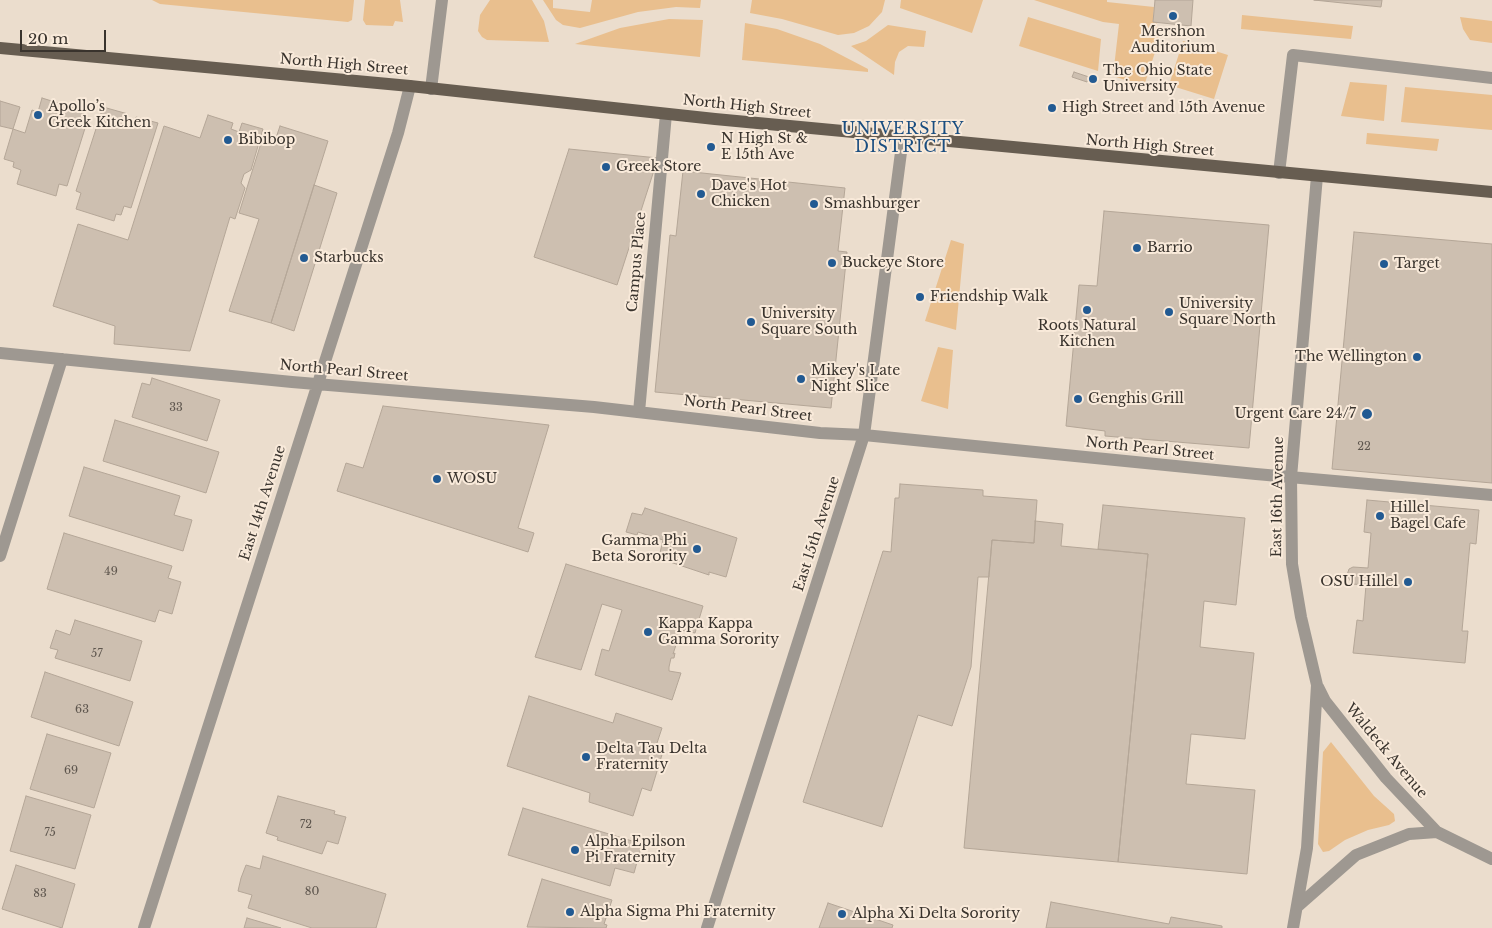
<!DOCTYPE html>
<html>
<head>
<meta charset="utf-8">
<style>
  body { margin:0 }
  #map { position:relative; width:1492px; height:928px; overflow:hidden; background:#ebddcd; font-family:"Libre Baskerville",serif }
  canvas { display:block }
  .scale { position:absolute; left:20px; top:30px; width:86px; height:22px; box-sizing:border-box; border:2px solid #39332d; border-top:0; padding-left:6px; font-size:15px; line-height:18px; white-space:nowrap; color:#39332d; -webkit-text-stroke:4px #f9eada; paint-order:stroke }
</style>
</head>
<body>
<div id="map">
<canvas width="1492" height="928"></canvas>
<div class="scale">20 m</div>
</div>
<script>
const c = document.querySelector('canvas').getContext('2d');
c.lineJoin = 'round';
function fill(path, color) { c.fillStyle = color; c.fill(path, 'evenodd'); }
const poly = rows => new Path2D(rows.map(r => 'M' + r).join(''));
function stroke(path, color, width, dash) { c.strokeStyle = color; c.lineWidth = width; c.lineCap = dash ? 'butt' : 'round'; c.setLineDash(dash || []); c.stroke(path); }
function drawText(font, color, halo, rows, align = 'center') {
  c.font = font + ' "Libre Baskerville",serif'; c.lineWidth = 4; c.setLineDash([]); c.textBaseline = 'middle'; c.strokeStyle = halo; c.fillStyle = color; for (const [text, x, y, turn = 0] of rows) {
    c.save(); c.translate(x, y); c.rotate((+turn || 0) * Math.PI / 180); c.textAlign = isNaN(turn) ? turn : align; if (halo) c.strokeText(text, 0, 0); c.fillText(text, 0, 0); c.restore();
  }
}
fill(poly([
  [152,0,354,0,352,20,348,22,160,4],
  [365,0,400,0,403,22,395,21,393,26,366,25,363,20],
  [490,0,532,0,544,21,549,42,487,40,482,37,478,31,480,15],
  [543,0,553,0,553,8,590,12,592,0,701,0,700,8,676,7,638,12,580,28,563,25,556,20],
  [752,0,885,0,882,12,869,26,854,33,838,35,782,19,750,13],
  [901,0,983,0,972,33,900,8],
  [1034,0,1107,0,1107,2,1154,7,1153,22,1157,22,1157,32,1161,34,1144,86,1113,76,1119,24,1103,22],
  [1242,15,1353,26,1351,39,1241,29],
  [1028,17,1101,39,1098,71,1019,46],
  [1460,17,1492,21,1492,43,1470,40,1463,29],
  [669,19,703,20,700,57,575,44,620,28],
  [745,23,777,29,820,44,868,69,868,72,742,60],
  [888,25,926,31,924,47,908,46,899,52,895,62,894,75,851,46,866,41],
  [1183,41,1228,55,1214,99,1169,85],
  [1350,82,1387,85,1384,121,1341,116],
  [1405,87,1492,95,1492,130,1401,122],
  [1367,133,1439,139,1437,151,1366,144],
  [951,240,964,244,956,330,925,321],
  [938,347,953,350,948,409,921,401],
  [1331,742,1374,796,1394,814,1395,821,1389,825,1368,830,1345,840,1329,851,1323,852,1318,844,1323,752]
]), '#e9bf8e');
const building = poly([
  [1155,0,1193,0,1191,26,1153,22,1155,0],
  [1314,0,1382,0,1381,7,1314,0],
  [1074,72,1089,77,1087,82,1072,77,1074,72],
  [42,98,84,111,80,123,86,125,67,186,59,184,56,196,17,184,21,170,13,167,14,162,4,159,13,129,25,133,32,110,38,112,42,98],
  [0,101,20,107,13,129,0,126,0,101],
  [103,107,128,114,127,120,134,122,136,117,158,123,131,208,124,206,121,215,116,214,114,221,76,209,81,193,76,191,103,107],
  [208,115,233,123,231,129,239,132,242,123,263,129,251,170,244,174,241,183,245,188,235,219,230,217,190,351,114,344,115,326,53,306,78,224,128,240,164,126,200,138,208,115],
  [280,126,328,141,271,323,229,311,259,219,239,213,262,140,274,144,280,126],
  [569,149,658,158,617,285,534,257,569,149],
  [683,171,845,188,838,251,847,252,831,408,655,392,670,235,676,236,683,171],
  [314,185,337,193,294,331,271,323,314,185],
  [1104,211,1269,225,1249,448,1105,436,1105,431,1066,426,1079,285,1097,286,1104,211],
  [1354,232,1492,244,1492,483,1332,469,1354,232],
  [152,378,220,400,207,441,132,417,142,383,150,385,152,378],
  [383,406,549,425,518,528,534,533,528,552,337,491,346,463,363,468,383,406],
  [115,420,219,452,206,493,103,461,115,420],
  [84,467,180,496,174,515,192,520,183,551,69,516,84,467],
  [900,484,983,490,983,496,1037,500,1034,543,992,540,989,577,978,577,971,667,952,726,918,715,882,827,803,802,883,551,891,552,895,498,899,498,900,484],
  [1367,500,1479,510,1476,544,1470,543,1462,631,1468,631,1465,663,1353,653,1357,620,1363,621,1366,585,1352,584,1347,575,1349,569,1353,567,1368,568,1371,533,1364,532,1367,500],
  [1103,505,1245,518,1236,605,1204,601,1200,647,1254,653,1245,739,1191,734,1186,784,1255,790,1247,874,1118,862,1148,554,1098,549,1103,505],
  [645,508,737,538,726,577,709,572,709,575,661,559,659,557,663,540,638,532,637,535,626,532,632,513,642,515,645,508],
  [1035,521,1063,524,1061,546,1148,554,1118,862,964,848,992,540,1034,543,1035,521],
  [64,533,172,566,168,578,181,582,172,614,159,610,155,622,47,589,64,533],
  [566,564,703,606,695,633,680,630,678,645,676,645,673,654,675,653,674,658,671,658,669,667,669,671,681,673,672,700,595,675,602,649,609,651,622,610,602,604,581,670,535,657,566,564],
  [75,620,142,641,130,681,55,658,58,650,50,648,56,630,70,635,75,620],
  [45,672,133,702,119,746,31,717,45,672],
  [529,696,613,723,616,713,662,728,656,746,664,748,651,791,642,788,633,816,589,802,590,793,507,766,529,696],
  [47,734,111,753,94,808,30,789,47,734],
  [26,796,91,815,75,869,10,851,26,796],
  [278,796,335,811,334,814,346,817,338,844,327,841,322,854,277,840,278,837,266,833,278,796],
  [523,808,642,844,634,873,615,868,610,886,508,855,523,808],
  [263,856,386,894,376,928,312,928,248,908,252,895,238,891,241,878,246,865,260,869,263,856],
  [16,865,75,884,62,928,2,909,16,865],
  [542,879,612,900,604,924,607,925,606,928,527,927,542,879],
  [1051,902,1169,924,1171,917,1222,926,1222,928,1046,928,1051,902],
  [828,903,893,925,892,928,819,928,828,903],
  [247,918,281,928,244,928,247,918]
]);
fill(building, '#cdbfb0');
stroke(building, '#b4a697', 1);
stroke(poly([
  [431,89,442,0],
  [1279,173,1293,55,1492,78],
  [0,353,292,382,594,407,820,433,864,435,1256,474,1492,495],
  [639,412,666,114],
  [0,556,62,359],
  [1318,687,1325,701,1386,778,1437,832,1492,859],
  [1298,906,1356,855,1409,834,1437,832],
  [144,928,398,133,410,86],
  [707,928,864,435,903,137],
  [1293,928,1307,848,1317,685,1301,617,1292,564,1291,477,1317,176]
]), '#9e9891', 12);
stroke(poly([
  [0,48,410,86,715,119,1492,192]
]), '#675d51', 12);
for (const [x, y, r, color] of [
  [1173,16,5,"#225a92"],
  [1093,79,5,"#225a92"],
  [1052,108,5,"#225a92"],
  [38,115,5,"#225a92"],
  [228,140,5,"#225a92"],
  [711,147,5,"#225a92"],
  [606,167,5,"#225a92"],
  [701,194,5,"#225a92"],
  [814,204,5,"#225a92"],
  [1137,248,5,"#225a92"],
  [304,258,5,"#225a92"],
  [832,263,5,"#225a92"],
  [1384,264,5,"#225a92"],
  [920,297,5,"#225a92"],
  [1087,310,5,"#225a92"],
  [1169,312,5,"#225a92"],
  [751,322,5,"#225a92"],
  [1417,357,5,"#225a92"],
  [801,379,5,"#225a92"],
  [1078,399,5,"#225a92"],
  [1367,414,6,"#225a92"],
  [437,479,5,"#225a92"],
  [1380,516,5,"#225a92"],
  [697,549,5,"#225a92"],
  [1408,582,5,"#225a92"],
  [648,632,5,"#225a92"],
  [586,757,5,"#225a92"],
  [575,850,5,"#225a92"],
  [570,912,5,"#225a92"],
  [842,914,5,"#225a92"]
]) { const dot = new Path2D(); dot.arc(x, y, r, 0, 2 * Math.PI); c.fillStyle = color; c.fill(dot); stroke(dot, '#f9eada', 2); }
drawText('11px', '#5e564e', null, [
  ["33",176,408],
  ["22",1364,447],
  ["49",111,572],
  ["57",97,654],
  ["63",82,710],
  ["69",71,771],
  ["72",306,825],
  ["75",50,833],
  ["80",312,892],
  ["83",40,894]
]);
drawText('14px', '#39332d', '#f9eada', [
  ["Mershon",1173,32,"center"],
  ["Auditorium",1173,48,"center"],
  ["The Ohio State",1103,71],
  ["University",1103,87],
  ["Apollo’s",48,107],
  ["Greek Kitchen",48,123],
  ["High Street and 15th Avenue",1062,108],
  ["N High St &",721,139],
  ["E 15th Ave",721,155],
  ["Bibibop",238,140],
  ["Greek Store",616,167],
  ["Dave's Hot",711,186],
  ["Chicken",711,202],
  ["Smashburger",824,204],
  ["Barrio",1147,248],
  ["Starbucks",314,258],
  ["Buckeye Store",842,263],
  ["Target",1394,264],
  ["Friendship Walk",930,297],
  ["University",1179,304],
  ["Square North",1179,320],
  ["University",761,314],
  ["Square South",761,330],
  ["Roots Natural",1087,326,"center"],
  ["Kitchen",1087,342,"center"],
  ["The Wellington",1407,357,"right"],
  ["Mikey's Late",811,371],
  ["Night Slice",811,387],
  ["Genghis Grill",1088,399],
  ["Urgent Care 24/7",1356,414,"right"],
  ["WOSU",447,479],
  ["Hillel",1390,508],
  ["Bagel Cafe",1390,524],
  ["Gamma Phi",687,541,"right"],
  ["Beta Sorority",687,557,"right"],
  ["OSU Hillel",1398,582,"right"],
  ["Kappa Kappa",658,624],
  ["Gamma Sorority",658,640],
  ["Delta Tau Delta",596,749],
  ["Fraternity",596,765],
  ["Alpha Epilson",585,842],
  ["Pi Fraternity",585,858],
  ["Alpha Sigma Phi Fraternity",580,912],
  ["Alpha Xi Delta Sorority",852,914]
], 'left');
drawText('14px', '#39332d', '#f9eada', [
  ["North High Street",344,65,5],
  ["North High Street",747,107,6],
  ["North High Street",1150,146,5],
  ["Campus Place",637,262,-85],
  ["North Pearl Street",344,371,5],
  ["North Pearl Street",748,409,7],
  ["North Pearl Street",1150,449,6],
  ["East 16th Avenue",1278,497,-89],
  ["East 14th Avenue",263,503,-72],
  ["East 15th Avenue",817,534,-72],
  ["Waldeck Avenue",1386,751,50]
]);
c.letterSpacing = '1px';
drawText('16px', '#1b4e80', '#f9eada', [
  ["UNIVERSITY",903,129],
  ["DISTRICT",903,147]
]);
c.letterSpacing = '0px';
</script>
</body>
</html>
